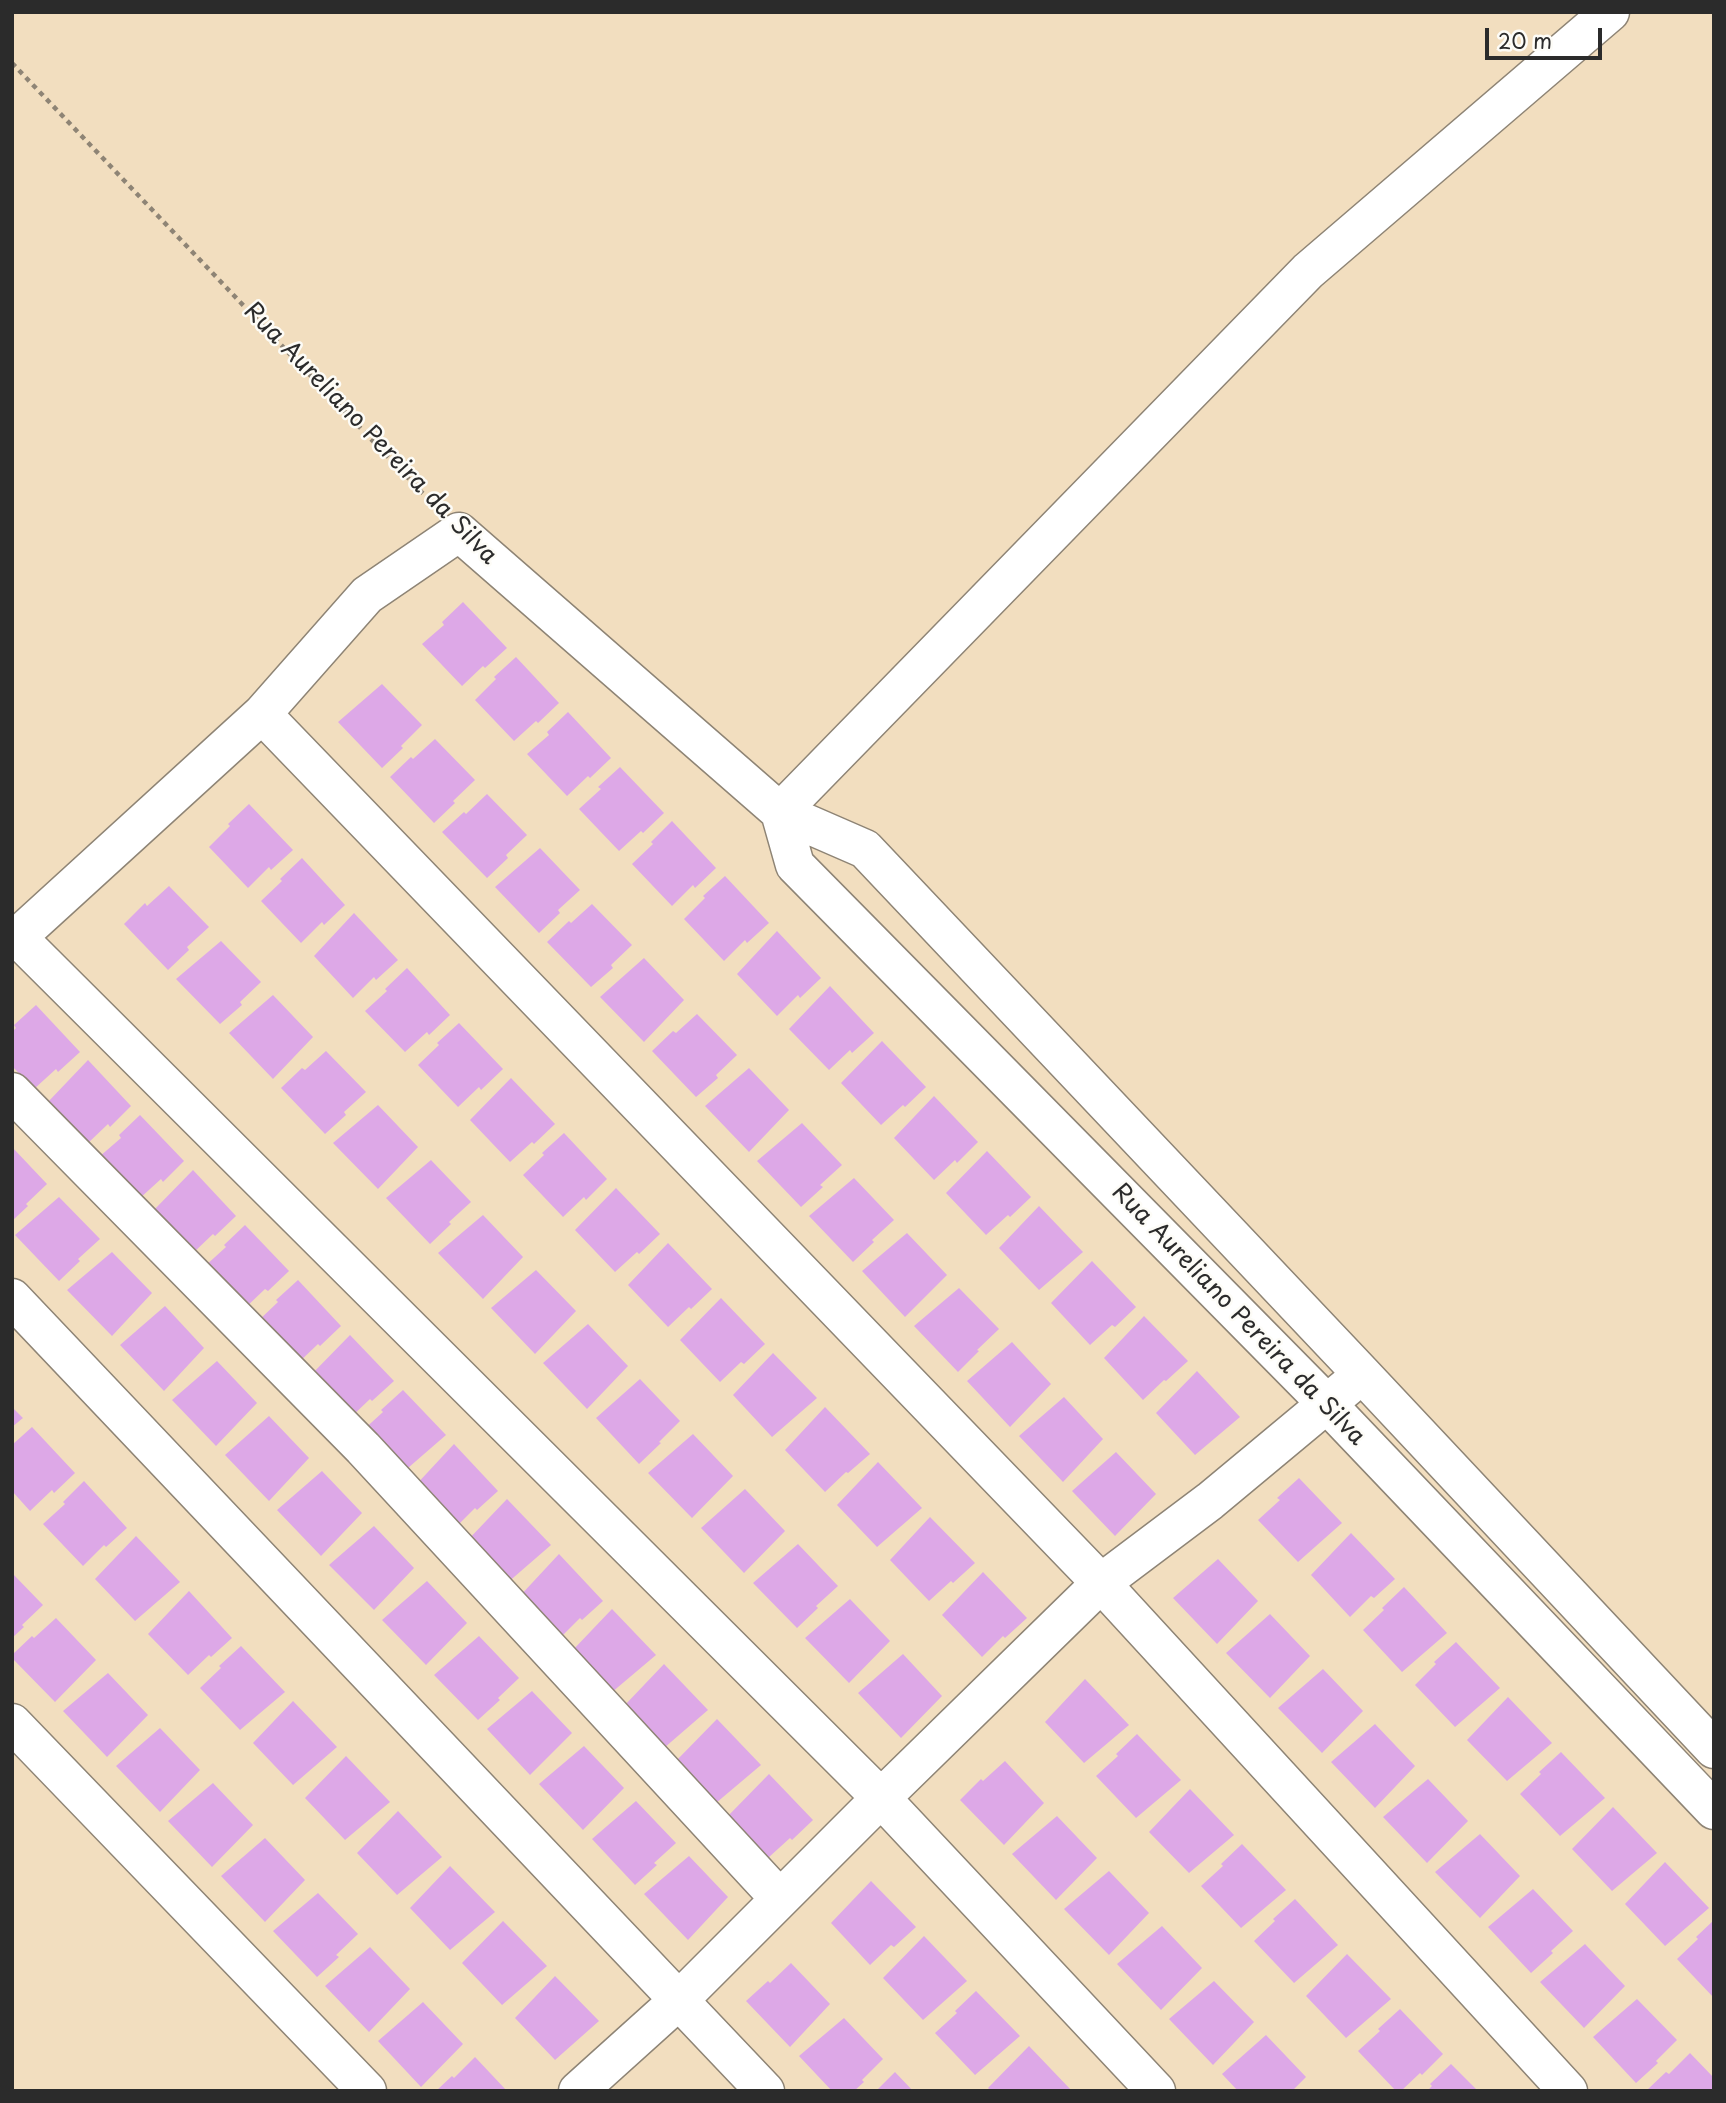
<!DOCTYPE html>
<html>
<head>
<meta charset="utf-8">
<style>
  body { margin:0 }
  #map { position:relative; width:1726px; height:2103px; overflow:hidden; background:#f2debf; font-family:"Playpen Sans",sans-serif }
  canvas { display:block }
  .frame { position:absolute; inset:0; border:14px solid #2b2b2b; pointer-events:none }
  .scale { position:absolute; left:1485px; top:28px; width:117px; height:32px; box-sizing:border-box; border:4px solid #2b2b2b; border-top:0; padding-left:9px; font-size:21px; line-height:24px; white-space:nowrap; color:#2b2b2b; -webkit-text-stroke:5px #fdfcf7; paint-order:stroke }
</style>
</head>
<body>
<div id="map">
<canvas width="1726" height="2103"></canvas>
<div class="frame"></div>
<div class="scale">20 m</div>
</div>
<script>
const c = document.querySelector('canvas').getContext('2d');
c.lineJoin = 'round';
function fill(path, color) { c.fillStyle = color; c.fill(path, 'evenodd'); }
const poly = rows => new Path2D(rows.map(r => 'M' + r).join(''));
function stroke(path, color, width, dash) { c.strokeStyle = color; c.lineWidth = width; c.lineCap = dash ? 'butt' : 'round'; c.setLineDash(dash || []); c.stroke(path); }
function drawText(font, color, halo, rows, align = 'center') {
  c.font = font + ' "Playpen Sans",sans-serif'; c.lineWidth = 5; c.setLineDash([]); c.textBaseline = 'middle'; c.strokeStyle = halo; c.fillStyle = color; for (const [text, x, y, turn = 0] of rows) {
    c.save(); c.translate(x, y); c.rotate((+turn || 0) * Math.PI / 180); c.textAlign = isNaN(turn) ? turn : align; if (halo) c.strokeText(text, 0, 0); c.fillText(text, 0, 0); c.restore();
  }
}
fill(poly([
  [463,602,507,648,485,668,483,666,462,686,422,644,444,625,442,622],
  [516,657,559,703,538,723,536,721,514,741,475,700,496,679,494,677],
  [382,684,422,725,401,746,403,748,382,768,338,722],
  [568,712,611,758,590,778,588,776,567,796,527,754,549,735,547,732],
  [435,739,475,780,453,801,455,803,434,823,390,777,411,757,413,759],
  [620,767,664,813,643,833,641,831,619,851,579,809,601,789,598,787],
  [487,794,527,835,506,855,508,858,487,878,442,832,464,812,466,814],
  [249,804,293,850,271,870,269,867,248,888,209,847,230,826,228,824],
  [672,821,716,868,695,888,693,885,672,906,632,864,653,844,651,842],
  [540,848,580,890,558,910,560,913,539,933,495,887],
  [302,858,345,905,324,925,322,922,301,943,261,901,282,881,280,879],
  [725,876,769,923,747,943,745,940,724,961,684,919,705,898,703,896],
  [169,886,209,927,187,947,189,950,168,970,124,924,145,903,147,906],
  [592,904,632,945,611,965,613,968,591,987,547,942,569,921,571,923],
  [354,913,398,960,376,980,374,977,353,998,314,956],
  [777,931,821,978,800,998,798,995,777,1016,737,974],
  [221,941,261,982,240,1002,242,1005,220,1024,176,979],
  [644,958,684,1000,644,1042,600,997],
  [407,968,450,1015,429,1035,427,1032,405,1052,365,1011,387,991,385,989],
  [830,986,874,1033,852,1053,850,1050,829,1070,789,1029],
  [273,995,313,1037,273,1079,229,1033],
  [36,1005,80,1052,58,1072,56,1069,34,1089,12,1066,12,1032,16,1028,14,1025],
  [697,1014,737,1055,716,1075,718,1078,696,1097,652,1051,673,1031,676,1033],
  [459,1023,503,1069,481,1090,479,1087,458,1107,418,1065,439,1045,437,1043],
  [882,1041,926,1087,905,1107,903,1105,881,1125,841,1083],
  [326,1051,366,1092,344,1112,346,1115,325,1134,281,1088,302,1068,305,1070],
  [88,1060,131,1106,110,1127,108,1124,87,1144,47,1103],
  [749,1068,789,1110,749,1152,705,1106],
  [511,1078,555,1124,534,1144,532,1142,510,1162,470,1120],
  [934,1096,978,1142,957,1163,955,1160,934,1180,894,1138],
  [378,1105,418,1147,378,1189,333,1143],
  [140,1115,184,1161,163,1182,161,1179,139,1199,99,1157,121,1138,119,1135],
  [802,1123,842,1165,820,1185,823,1187,801,1207,757,1161],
  [564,1133,607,1179,586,1200,584,1197,563,1217,523,1175,544,1155,542,1153],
  [12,1147,47,1184,26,1204,28,1206,12,1221],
  [987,1151,1031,1197,1010,1217,1008,1215,986,1235,946,1193],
  [431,1160,471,1202,449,1222,451,1224,430,1244,386,1198],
  [193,1170,236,1216,215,1236,213,1234,192,1254,152,1212],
  [854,1178,894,1220,872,1240,874,1242,853,1262,809,1216],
  [616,1188,660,1234,639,1254,637,1252,615,1272,575,1230],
  [59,1197,100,1239,78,1259,80,1261,59,1281,15,1235],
  [1039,1206,1083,1252,1039,1290,999,1248],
  [483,1215,523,1257,483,1299,438,1253],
  [245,1225,289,1271,268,1291,265,1289,244,1309,204,1267,226,1247,224,1245],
  [907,1233,947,1275,905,1317,862,1271],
  [668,1243,712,1289,691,1309,689,1307,668,1327,628,1285],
  [112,1252,152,1293,112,1336,67,1290],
  [1092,1261,1136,1307,1115,1327,1112,1325,1090,1345,1051,1303],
  [536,1270,576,1311,535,1354,491,1308],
  [298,1280,341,1326,320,1346,318,1344,297,1364,257,1322,278,1302,276,1300],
  [959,1288,999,1329,977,1350,979,1351,958,1372,914,1326],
  [721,1298,765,1344,744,1364,741,1362,720,1382,680,1340],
  [165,1306,204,1348,164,1391,120,1345],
  [1144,1316,1188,1361,1166,1381,1164,1380,1143,1400,1104,1358],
  [588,1324,628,1366,587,1409,543,1363],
  [350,1335,394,1381,372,1401,370,1399,349,1419,309,1377],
  [1012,1342,1051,1384,1010,1427,967,1381],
  [773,1353,817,1398,772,1437,733,1395],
  [217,1361,257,1403,216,1446,172,1400],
  [1197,1371,1240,1417,1195,1455,1156,1413],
  [640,1379,680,1421,659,1442,661,1443,639,1464,596,1418],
  [403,1390,446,1435,401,1474,361,1432,383,1412,381,1410],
  [1064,1397,1103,1439,1063,1482,1019,1436],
  [12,1407,23,1418,12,1427],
  [825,1407,870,1454,848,1473,846,1472,825,1492,785,1450],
  [269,1416,309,1458,269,1501,225,1455],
  [32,1427,75,1473,54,1493,52,1490,30,1511,12,1491,12,1445],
  [693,1434,733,1476,692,1518,648,1473],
  [454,1444,498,1491,477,1510,475,1508,454,1529,414,1487],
  [1116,1452,1156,1494,1115,1536,1072,1491],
  [878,1462,922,1508,877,1547,837,1505],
  [322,1471,362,1513,321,1556,277,1510],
  [1299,1478,1342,1523,1298,1562,1258,1520,1280,1500,1277,1498],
  [84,1481,127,1528,106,1547,104,1545,83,1566,43,1524,65,1504,63,1502],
  [745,1489,785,1531,744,1573,701,1528],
  [507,1499,551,1545,506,1584,466,1542],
  [930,1517,975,1563,953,1583,951,1581,929,1601,890,1560],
  [374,1526,414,1568,374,1610,329,1565],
  [1351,1533,1395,1579,1374,1598,1371,1596,1350,1617,1311,1575],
  [136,1536,180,1582,135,1621,95,1579],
  [798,1544,838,1586,816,1606,818,1608,797,1628,753,1583],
  [559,1554,603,1601,582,1620,580,1618,559,1639,519,1597],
  [1218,1559,1258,1601,1217,1644,1173,1598],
  [983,1572,1027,1618,1005,1638,1003,1636,982,1657,942,1615],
  [12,1573,43,1605,22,1625,24,1627,12,1638],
  [427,1581,467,1623,426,1665,382,1620],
  [1404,1587,1447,1633,1402,1672,1363,1630,1384,1610,1382,1608],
  [189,1591,232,1638,211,1657,209,1655,188,1675,148,1634],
  [850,1599,890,1641,849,1683,805,1638],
  [612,1609,656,1655,611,1693,571,1652],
  [1270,1614,1310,1656,1270,1698,1226,1653],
  [56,1618,96,1660,55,1702,12,1658,12,1655,32,1636,34,1638],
  [479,1636,519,1678,498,1698,500,1700,478,1720,434,1675],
  [1456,1642,1500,1688,1455,1727,1415,1685,1436,1664,1434,1662],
  [241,1646,285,1692,240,1730,200,1688,221,1668,219,1666],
  [903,1654,942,1696,901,1738,858,1693],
  [664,1664,708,1710,664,1748,624,1706],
  [1323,1669,1363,1711,1322,1753,1278,1708],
  [108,1673,148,1715,107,1757,63,1711],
  [1085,1679,1129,1725,1084,1763,1045,1722],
  [532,1691,572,1733,530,1775,487,1729],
  [1508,1697,1552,1743,1507,1781,1467,1740],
  [293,1701,337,1747,293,1785,253,1743],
  [717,1719,761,1765,716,1803,676,1761],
  [1375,1724,1415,1766,1375,1808,1331,1762],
  [160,1728,200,1770,160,1812,116,1766],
  [1137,1734,1181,1780,1136,1818,1096,1776,1118,1756,1116,1754],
  [584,1746,624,1788,583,1830,539,1784],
  [1561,1752,1605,1798,1560,1836,1520,1794,1541,1774,1539,1772],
  [346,1756,390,1802,345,1840,305,1798],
  [1005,1761,1044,1803,1004,1845,960,1800,981,1779,983,1781],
  [769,1774,813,1820,792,1840,790,1838,768,1858,728,1816],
  [1428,1779,1468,1821,1427,1863,1383,1817],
  [213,1783,253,1825,212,1867,168,1821],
  [1190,1789,1234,1835,1189,1873,1149,1832],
  [636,1801,676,1843,654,1863,657,1865,635,1885,592,1839],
  [1613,1807,1657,1853,1612,1891,1572,1849],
  [398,1811,442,1857,397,1895,357,1853],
  [1057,1816,1097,1858,1056,1900,1012,1854],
  [1480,1834,1520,1876,1480,1918,1435,1872],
  [265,1838,305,1880,265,1922,221,1876],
  [1242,1844,1286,1890,1241,1928,1201,1886,1223,1866,1221,1864],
  [689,1856,728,1897,688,1940,644,1894],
  [1665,1862,1709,1908,1665,1946,1625,1904],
  [450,1866,495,1912,450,1950,410,1908],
  [1109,1871,1149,1913,1109,1955,1064,1909],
  [871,1881,916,1927,894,1947,891,1945,870,1965,831,1923],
  [1533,1889,1573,1931,1551,1951,1553,1953,1531,1973,1488,1927],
  [318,1893,358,1934,336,1955,339,1957,317,1977,273,1931],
  [1295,1899,1338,1945,1294,1983,1254,1941,1275,1921,1273,1919],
  [1714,1920,1714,1998,1677,1959,1698,1939,1696,1937],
  [503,1921,547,1966,502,2005,462,1963],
  [1162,1926,1202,1968,1161,2010,1117,1964],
  [924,1936,967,1981,923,2020,883,1978],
  [1585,1944,1625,1986,1584,2028,1540,1982],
  [370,1947,410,1989,369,2032,325,1986],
  [1347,1954,1391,1999,1346,2038,1306,1996],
  [791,1963,830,2004,790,2047,746,2001,768,1981,770,1983],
  [555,1976,599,2021,555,2060,515,2018],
  [1214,1981,1254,2022,1213,2065,1169,2019],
  [976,1991,1020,2036,975,2075,935,2033,957,2013,955,2011],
  [1637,1999,1677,2040,1656,2061,1658,2063,1636,2083,1593,2037],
  [423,2002,463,2044,421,2087,378,2041],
  [1400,2009,1443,2054,1422,2075,1420,2073,1401,2091,1396,2091,1358,2051,1380,2031,1378,2029],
  [844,2018,883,2059,862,2080,864,2082,854,2091,832,2091,799,2056],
  [1266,2035,1306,2077,1292,2091,1238,2091,1222,2074],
  [1029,2046,1072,2091,991,2091,988,2088],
  [1690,2053,1714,2078,1714,2091,1646,2091,1666,2072,1669,2074],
  [475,2057,507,2091,436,2091,452,2076,454,2078],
  [1451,2064,1478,2091,1427,2091,1432,2086,1430,2084],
  [895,2072,913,2091,876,2091]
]), '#dda8e7');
const street = poly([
  [262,714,1101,1583,1568,2091],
  [780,812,795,865,1327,1404,1714,1810],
  [780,812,1308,271,1610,12],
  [17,937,881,1798,1156,2091],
  [12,942,262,714,367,595,459,532,780,812,865,849,1362,1374,1714,1749],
  [12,1092,363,1448,780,1899],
  [12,1298,765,2091],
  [12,1723,367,2091],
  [578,2091,679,2000,881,1798,1101,1583,1210,1501,1347,1387]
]);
stroke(street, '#8e8475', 41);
stroke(poly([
  [12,63,432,503]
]), '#8e8475', 4.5, [5, 5]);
stroke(street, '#fff', 38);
drawText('24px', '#2b2b2b', '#fdfcf7', [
  ["Rua Aureliano Pereira da Silva",370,434,46],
  ["Rua Aureliano Pereira da Silva",1238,1315,46]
]);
</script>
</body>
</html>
